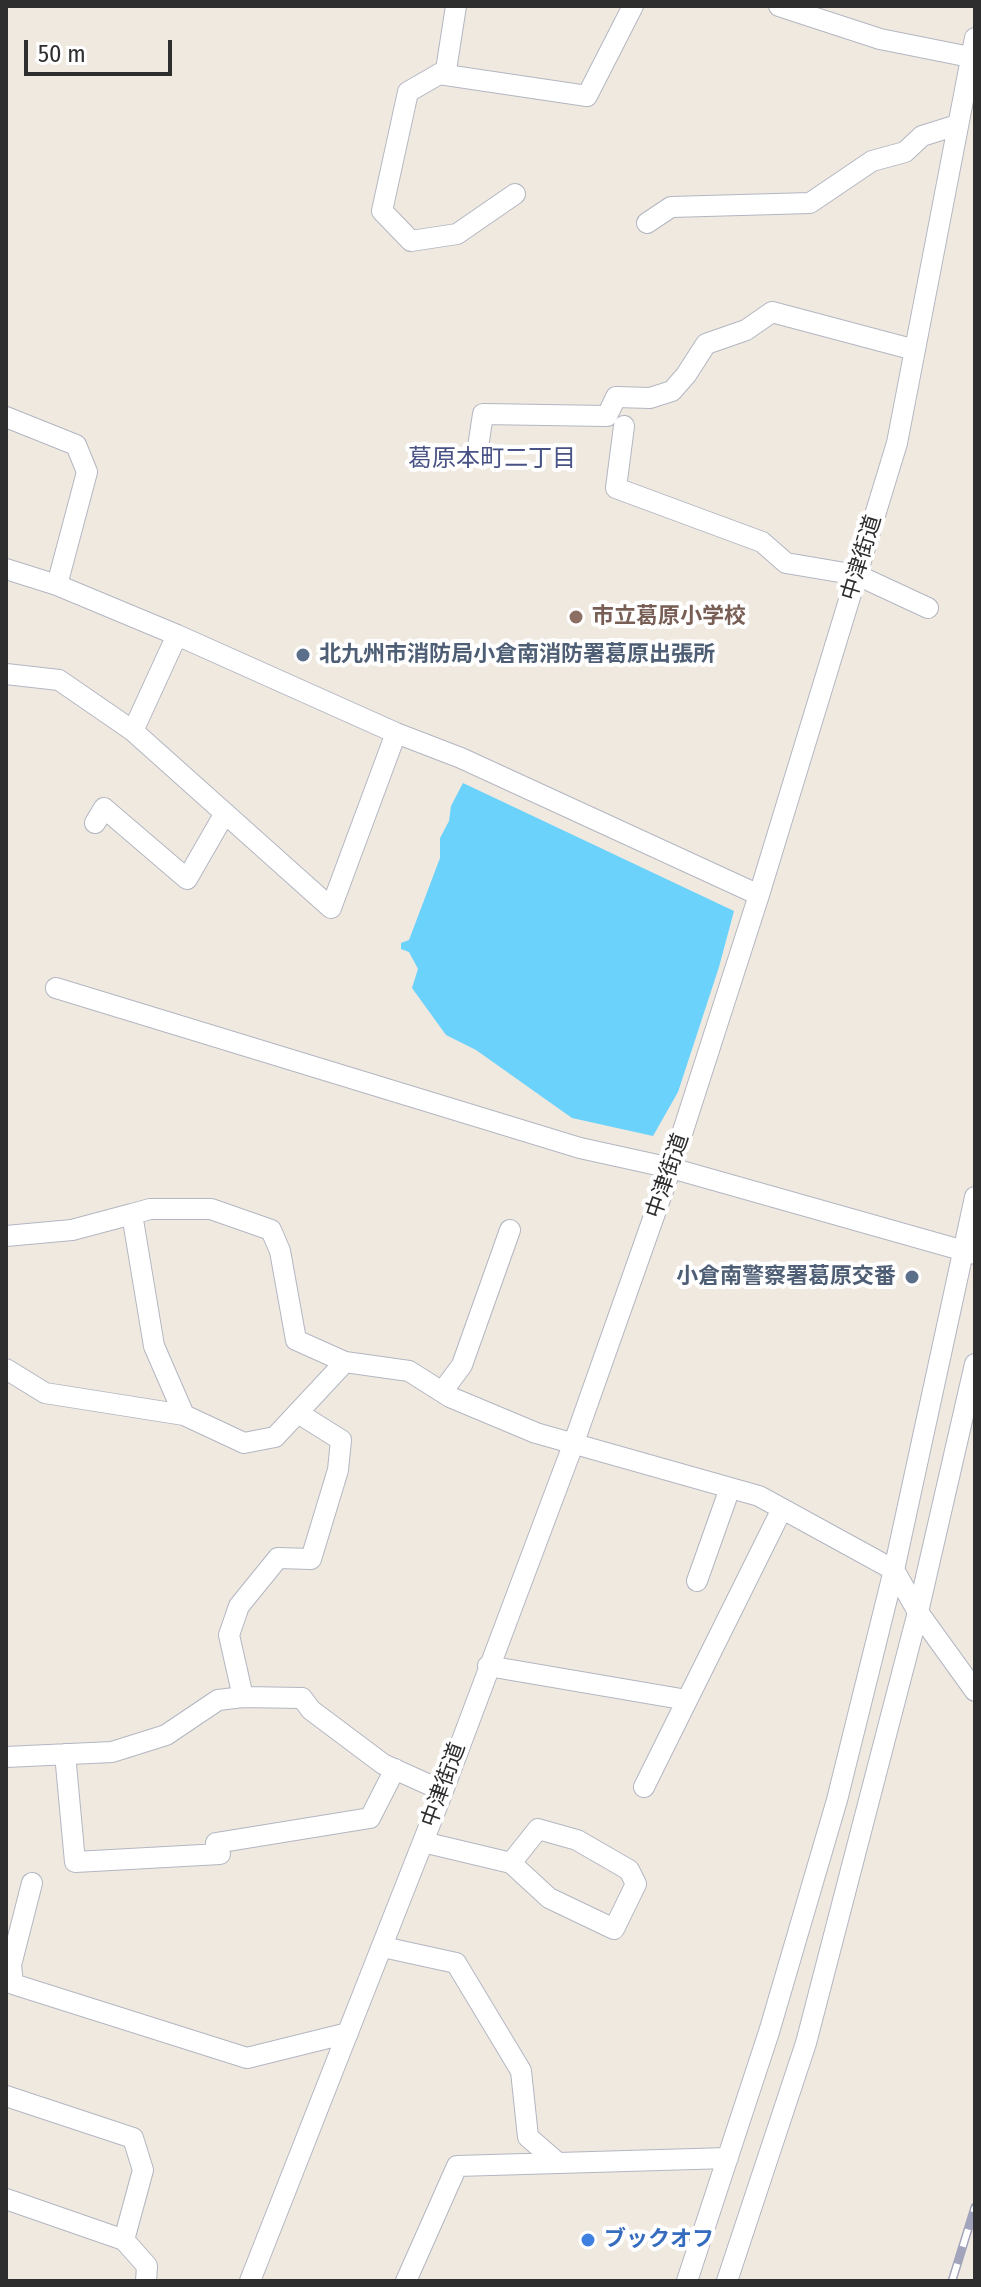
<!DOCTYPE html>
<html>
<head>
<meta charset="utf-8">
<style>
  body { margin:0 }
  #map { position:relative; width:981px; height:2287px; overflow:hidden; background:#f0e9e0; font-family:"Fira Sans Condensed",sans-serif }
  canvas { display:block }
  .frame { position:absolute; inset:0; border:8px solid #2e2e2e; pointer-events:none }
  .scale { position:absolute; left:24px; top:40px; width:148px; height:36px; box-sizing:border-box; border:4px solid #2e2e2e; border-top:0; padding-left:10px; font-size:24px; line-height:28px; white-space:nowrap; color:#2e2e2e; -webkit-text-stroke:6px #fff; paint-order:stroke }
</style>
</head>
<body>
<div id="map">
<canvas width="981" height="2287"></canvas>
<div class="frame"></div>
<div class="scale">50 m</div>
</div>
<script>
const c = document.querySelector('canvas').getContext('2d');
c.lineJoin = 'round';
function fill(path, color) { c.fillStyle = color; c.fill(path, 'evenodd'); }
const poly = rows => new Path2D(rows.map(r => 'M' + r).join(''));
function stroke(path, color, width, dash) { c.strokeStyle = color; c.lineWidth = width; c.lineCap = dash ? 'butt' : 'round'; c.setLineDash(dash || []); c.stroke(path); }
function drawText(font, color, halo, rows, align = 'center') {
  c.font = font + ' "Fira Sans Condensed","Noto Sans JP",sans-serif'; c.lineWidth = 8; c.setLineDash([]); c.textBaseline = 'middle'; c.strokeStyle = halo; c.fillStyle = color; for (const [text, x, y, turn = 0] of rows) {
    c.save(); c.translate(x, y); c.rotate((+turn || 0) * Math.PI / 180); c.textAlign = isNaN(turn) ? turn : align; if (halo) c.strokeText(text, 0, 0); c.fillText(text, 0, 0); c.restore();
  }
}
fill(poly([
  [463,783,734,911,719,967,678,1092,653,1136,572,1118,476,1050,446,1035,412,988,418,969,409,952,401,949,401,943,409,940,440,858,440,838,449,821,451,806]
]), '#6ad2fb');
const minor = poly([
  [456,6,446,70,408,92,382,211,411,241,457,234,515,194],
  [779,6,880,39,975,58],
  [439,74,587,96,633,6],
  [647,223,671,207,810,203,872,161,905,152,922,136,957,125],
  [6,417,76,445,87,472,57,585],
  [624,426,616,488,762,542,786,563,857,575,928,608],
  [477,454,483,414,607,416,616,397,650,398,672,391,686,375,706,344,746,330,772,312,915,350],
  [6,569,57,585,177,635,396,733,461,758,759,895],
  [6,674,59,680,133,731,331,908,396,733],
  [133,731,177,635],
  [95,823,104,808,187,879,225,813],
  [56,988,580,1148,671,1168,975,1254],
  [132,1214,150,1209,211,1209,271,1230,280,1251,296,1340,345,1362],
  [6,1236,72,1230,132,1214,154,1346,184,1415],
  [6,1369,45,1393,184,1415,244,1443,275,1437,345,1362,409,1371,450,1397,536,1433,759,1496,894,1570,918,1612,975,1691],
  [442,1392,462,1365,510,1230],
  [697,1581,730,1488],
  [488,1666,687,1700],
  [243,1697,229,1635,239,1606,278,1558,311,1559,338,1470,341,1440,298,1413],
  [65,1754,75,1862,220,1854,216,1843,370,1818,395,1769],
  [6,1757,112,1752,166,1735,218,1700,243,1697,302,1698,311,1710,383,1764,443,1791],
  [644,1787,782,1509],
  [423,1842,511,1863,538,1829,577,1840,629,1870,636,1884,614,1929,549,1898,511,1863],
  [383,1947,456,1963,521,2071,528,2137,558,2163],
  [6,1963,11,1965,13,1984,247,2058,348,2033],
  [11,1965,32,1883],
  [6,2096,133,2138,143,2170,124,2240],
  [6,2199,124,2240,147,2266,146,2281],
  [250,2281,443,1791,573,1445,671,1168,759,895,897,443,975,38],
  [406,2281,457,2166,728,2158],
  [687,2281,769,2032,837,1800,894,1570,975,1197],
  [727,2281,806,2043,918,1612,975,1364]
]);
stroke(minor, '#b3b6c2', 22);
stroke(minor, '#fff', 20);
const rail = poly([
  [952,2281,975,2207]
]);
stroke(rail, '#a1a4ba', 9);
stroke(rail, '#fff', 6, [18]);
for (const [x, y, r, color] of [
  [576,617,8,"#8d6e63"],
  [303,655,8,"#5c6f8a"],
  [912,1277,8,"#5c6f8a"],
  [588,2240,8,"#3f7fe0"]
]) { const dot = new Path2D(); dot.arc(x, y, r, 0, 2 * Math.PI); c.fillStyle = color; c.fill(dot); stroke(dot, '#fff', 3); }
drawText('22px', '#2e2e2e', '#fff', [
  ["中津街道",862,558,-73],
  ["中津街道",668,1176,-71],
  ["中津街道",444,1785,-70]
]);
drawText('bold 22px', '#785e54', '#fff', [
  ["市立葛原小学校",592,617]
], 'left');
drawText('bold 22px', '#4e5e75', '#fff', [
  ["北九州市消防局小倉南消防署葛原出張所",319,655],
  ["小倉南警察署葛原交番",896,1277,"right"]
], 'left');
drawText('bold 22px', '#366cbe', '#fff', [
  ["ブックオフ",604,2240]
], 'left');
drawText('24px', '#485285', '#fff', [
  ["葛原本町二丁目",492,459]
]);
</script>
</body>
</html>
